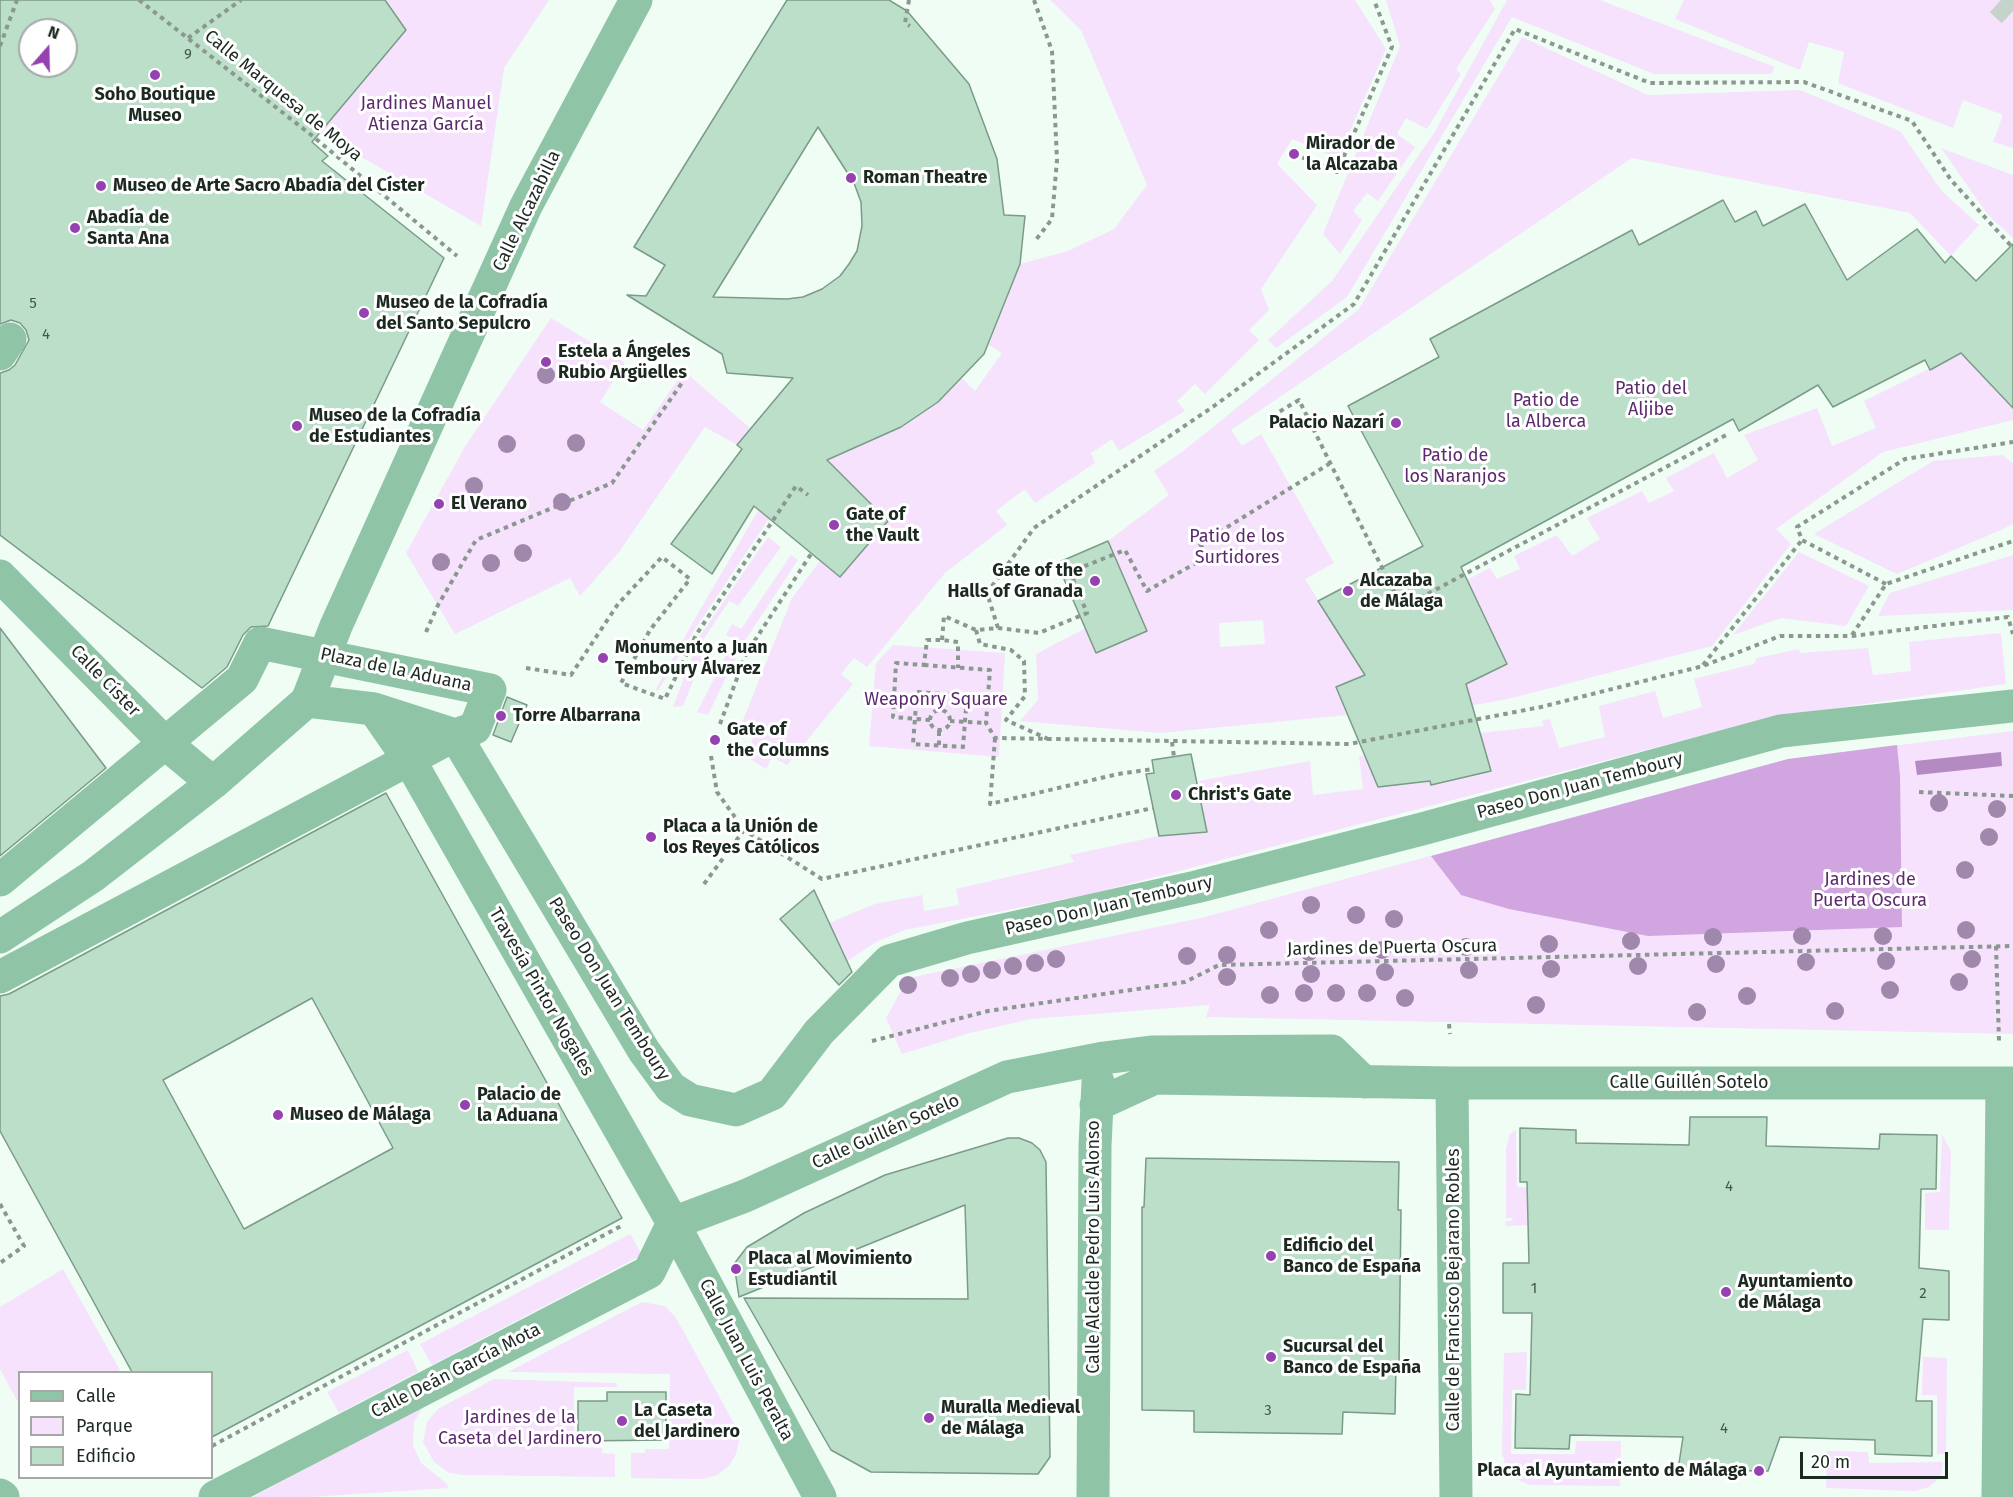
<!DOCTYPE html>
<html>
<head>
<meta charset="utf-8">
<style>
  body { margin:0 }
  #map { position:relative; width:2013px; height:1497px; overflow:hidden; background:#effdf5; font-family:"Fira Sans",sans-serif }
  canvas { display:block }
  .legend { position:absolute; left:18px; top:1371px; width:195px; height:108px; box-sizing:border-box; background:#fff; border:2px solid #a4a9a6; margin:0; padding:8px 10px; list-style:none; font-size:18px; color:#1c2921 }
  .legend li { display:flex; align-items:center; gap:12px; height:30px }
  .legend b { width:30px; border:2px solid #a4a9a6 }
  .north { position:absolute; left:18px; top:18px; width:60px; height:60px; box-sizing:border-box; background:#fff; border:2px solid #a4a9a6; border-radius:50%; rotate:20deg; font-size:16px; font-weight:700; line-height:24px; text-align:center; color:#1c2921 }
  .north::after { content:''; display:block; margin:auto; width:21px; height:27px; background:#9541b0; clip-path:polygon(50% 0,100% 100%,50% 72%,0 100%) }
  .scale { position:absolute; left:1800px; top:1452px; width:148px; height:27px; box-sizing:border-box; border:3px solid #1c2921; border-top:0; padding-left:8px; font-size:18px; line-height:21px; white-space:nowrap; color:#1c2921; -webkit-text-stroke:4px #fff; paint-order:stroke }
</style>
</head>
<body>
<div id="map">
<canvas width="2013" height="1497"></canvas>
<ul class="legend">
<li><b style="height:8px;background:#90c4a6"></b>Calle</li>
<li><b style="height:16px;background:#f6e2fd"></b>Parque</li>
<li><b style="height:16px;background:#bcdfca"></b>Edificio</li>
</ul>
<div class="north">N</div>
<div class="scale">20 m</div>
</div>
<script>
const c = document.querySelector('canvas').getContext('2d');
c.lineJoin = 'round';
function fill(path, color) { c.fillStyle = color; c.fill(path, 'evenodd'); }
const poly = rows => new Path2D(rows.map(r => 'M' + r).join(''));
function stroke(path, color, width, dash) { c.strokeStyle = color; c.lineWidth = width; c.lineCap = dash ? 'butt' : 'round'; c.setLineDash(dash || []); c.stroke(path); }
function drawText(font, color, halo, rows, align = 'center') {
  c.font = font + ' "Fira Sans",sans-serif'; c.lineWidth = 6; c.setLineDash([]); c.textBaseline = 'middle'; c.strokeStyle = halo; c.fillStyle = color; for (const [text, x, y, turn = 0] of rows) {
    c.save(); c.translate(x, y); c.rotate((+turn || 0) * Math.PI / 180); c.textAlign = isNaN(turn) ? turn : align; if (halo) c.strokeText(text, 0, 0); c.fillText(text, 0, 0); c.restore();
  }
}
fill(poly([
  [385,0,549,0,504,68,481,226,313,129,358,88,406,30],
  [1050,0,1355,0,1386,49,1338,158,1292,139,1277,164,1317,205,1261,289,1269,310,1249,330,1259,340,1205,394,1195,384,1177,401,1185,411,1119,451,1112,439,1091,453,1095,463,1035,503,1025,489,996,511,1007,525,945,573,867,667,854,658,841,674,853,684,787,765,772,757,766,769,747,757,754,735,739,730,792,598,820,561,840,577,888,521,833,467,815,463,901,427,938,402,962,378,975,391,1002,353,989,345,1020,264,1068,251,1114,229,1147,185,1081,30],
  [1386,0,1490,0,1495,9,1456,69,1461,74,1427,129,1406,118,1397,134,1415,147,1378,201,1367,193,1353,211,1362,220,1340,254,1323,234,1400,46],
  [1507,0,1600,0,1775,67,1771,74,1654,74,1512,17,1347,297,1276,348,1268,340,1332,281,1434,133],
  [1684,0,2013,0,2013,148,1993,142,2003,115,1963,100,1953,128,1838,83,1844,52,1809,42,1800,70,1675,19],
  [1522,37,1648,95,1800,90,1900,131,1941,190,1979,225,1951,256,1910,213,1632,158,1231,430,1242,446,1261,434,1334,563,1305,579,1365,675,1336,687,1347,715,1160,733,1020,721,1038,700,1036,654,1086,628,1096,653,1147,631,1108,541,1169,495,1154,471,1182,452,1359,309],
  [1263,620,1265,644,1220,647,1219,623],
  [1941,148,2013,175,2013,238,1988,215],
  [551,318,625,363,600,402,643,430,684,371,750,428,737,445,705,427,619,552,580,596,570,578,455,634,406,553,466,445],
  [1961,353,2013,408,2013,420,1883,452,1776,529,1791,544,1712,646,1512,698,1353,728,1394,710,1437,698,1507,664,1480,608,1451,588,1490,568,1497,579,1520,569,1514,556,1557,535,1572,556,1600,539,1587,518,1642,491,1649,503,1674,491,1666,478,1714,453,1727,478,1758,460,1744,435,1817,408,1832,446,1876,428,1864,401],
  [2002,455,2013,463,2013,524,2001,530,1897,574,1814,534,1933,461],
  [759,509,770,517,693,632,658,691,656,689,689,629],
  [768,537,781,547,738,606,729,601,703,640,708,644,683,706,673,707,700,636],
  [1799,552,1869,586,1846,626,1781,618,1733,635],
  [791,555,798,560,742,645,708,715,697,712,734,640,726,635,732,624,741,629],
  [2013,555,2013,610,1878,616,1890,593],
  [2001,633,2006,684,1773,717,1090,894,905,930,876,942,846,962,824,960,806,948,833,932,829,923,875,904,922,895,924,911,959,905,956,889,1074,862,1070,855,1159,836,1207,832,1199,781,1310,761,1313,795,1363,789,1359,756,1422,744,1431,785,1491,771,1480,733,1544,726,1542,721,1550,719,1559,748,1605,737,1599,706,1655,691,1663,718,1702,707,1694,679,1754,664,1757,658,1799,649,1800,653,1868,648,1873,675,1911,671,1909,642],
  [893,645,1005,653,999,757,869,746,876,663],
  [2013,731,2013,1034,1206,1017,1210,1005,1031,1019,970,1033,902,1054,886,1018,908,978,1201,918,1788,759],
  [1516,1130,1517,1187,1530,1188,1530,1225,1505,1226,1506,1221,1513,1221,1512,1218,1506,1218,1506,1149,1510,1134],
  [1942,1134,1951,1152,1949,1230,1925,1230,1925,1193,1940,1192],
  [630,1234,642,1255,432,1365,420,1344],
  [63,1269,121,1372,20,1372,19,1404,0,1369,0,1307],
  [642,1302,665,1306,676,1318,736,1427,739,1441,736,1454,729,1466,717,1475,703,1479,631,1478,631,1453,645,1453,645,1449,669,1449,670,1374,508,1372],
  [408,1350,418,1372,339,1413,327,1392],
  [1527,1352,1526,1390,1512,1390,1511,1454,1575,1454,1576,1441,1621,1441,1620,1486,1530,1485,1516,1479,1506,1469,1502,1452,1504,1353],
  [1923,1357,1947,1358,1946,1454,1937,1454,1937,1395,1922,1395],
  [494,1379,616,1383,617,1387,574,1387,574,1447,602,1448,602,1453,615,1454,615,1477,464,1475,449,1473,434,1462,423,1442,427,1422,438,1409],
  [425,1404,414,1422,413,1445,421,1463,446,1483,449,1488,311,1497,253,1497],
  [1827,1451,1868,1452,1869,1463,1943,1462,1941,1474,1936,1481,1929,1487,1915,1491,1826,1488]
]), '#f6e2fd');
fill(poly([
  [1897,745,1900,776,1902,927,1648,936,1509,909,1461,895,1431,856,1788,759]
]), '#d1a5e0');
fill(poly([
  [2001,752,2002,766,1917,775,1915,761]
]), '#b48ac3');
const building = poly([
  [0,0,385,0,406,30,312,142,328,156,322,161,444,258,268,626,251,627,243,635,227,667,202,688,0,535,0,373,9,370,15,365,29,340,26,330,20,323,11,320,0,324,0,0],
  [30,30,66,30,66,66,30,66,30,30],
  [787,0,889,0,907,11,969,84,997,159,1004,215,1025,216,1020,264,984,354,938,402,901,427,827,460,888,521,840,577,754,506,712,574,671,544,742,449,737,445,793,378,727,373,722,354,627,295,646,296,665,265,634,247,787,0],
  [818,127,854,183,861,202,862,226,857,251,849,264,840,276,822,289,803,297,787,299,713,297,818,127],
  [1723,200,1735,222,1756,211,1763,226,1805,204,1847,280,1917,229,1945,263,1951,256,1976,281,2013,244,2013,408,1961,353,1930,370,1925,360,1833,407,1818,385,1739,431,1733,419,1461,567,1507,664,1466,684,1491,771,1431,785,1430,781,1378,787,1336,687,1365,675,1318,601,1423,546,1348,406,1439,357,1430,339,1632,230,1639,245,1723,200],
  [1108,541,1147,631,1096,653,1057,563,1108,541],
  [0,628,106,768,0,856,0,628],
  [507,697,527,705,511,742,493,735,507,697],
  [1191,754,1207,832,1159,836,1146,774,1154,773,1152,760,1191,754],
  [386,793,622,1218,212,1437,212,1372,132,1372,0,1131,0,996,9,994,386,793],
  [312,998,393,1148,244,1229,163,1080,312,998],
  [814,890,852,972,839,985,780,919,814,890],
  [1690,1117,1767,1117,1766,1146,1879,1149,1880,1134,1937,1135,1936,1189,1921,1189,1919,1268,1949,1271,1949,1320,1923,1319,1916,1401,1932,1401,1932,1456,1875,1454,1875,1440,1780,1437,1768,1471,1678,1470,1683,1437,1570,1435,1569,1449,1515,1448,1516,1394,1530,1395,1532,1313,1503,1313,1503,1263,1529,1263,1527,1182,1520,1182,1520,1128,1576,1130,1576,1143,1689,1145,1690,1117],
  [1008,1138,1019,1138,1032,1143,1040,1150,1046,1162,1050,1457,1038,1474,871,1472,831,1450,744,1298,968,1299,965,1205,739,1297,734,1264,747,1247,804,1213,885,1175,1008,1138],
  [1146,1158,1399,1162,1398,1210,1401,1210,1399,1364,1396,1364,1395,1414,1343,1412,1342,1434,1194,1432,1194,1411,1142,1410,1142,1207,1144,1207,1146,1158],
  [607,1392,666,1392,666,1440,578,1441,578,1401,607,1401,607,1392]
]);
fill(building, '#bcdfca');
stroke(building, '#7a9b87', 1.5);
stroke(poly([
  [2001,0,2013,11]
]), '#c5d3cb', 33, [33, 16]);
stroke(poly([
  [139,0,310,134,457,256],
  [909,0,905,23,910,26],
  [1034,0,1052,51,1057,160,1052,219,1035,241],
  [188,38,241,0],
  [0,46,17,0],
  [1294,154,1337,172,1392,47,1374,0],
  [1272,416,1299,400,1402,608],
  [1886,584,1802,540,1797,527,1905,459,2013,442],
  [1420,598,1728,434],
  [998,628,987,593,1034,528,1214,406,1354,304,1515,29,1650,83,1804,82,1912,121,1951,180,2013,248],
  [976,630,980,644,1011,650,1024,661,1025,696,1006,720,1048,739],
  [426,632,438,605,476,540,612,483,684,380],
  [1852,635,1886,584,2013,541],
  [942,640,944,616,976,630,998,628,1039,633,1087,613,1070,572,1125,550,1147,591,1208,556,1200,544,1329,464],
  [924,665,990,670,986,723,995,738,1349,744,1541,707,1703,666,1780,636,1852,636,2008,617,2013,634],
  [1703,665,1802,540],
  [526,668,571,675,618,604,662,557,690,579,650,630,621,683,665,699,696,635,796,486,808,495],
  [917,692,967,696,963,747,913,744,917,692],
  [941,710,942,694],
  '930 720a10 10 0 1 1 20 0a10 10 0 1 1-20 0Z',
  [930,720,893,717,896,663,924,665,927,640,942,640,958,642,958,668],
  [950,721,986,723],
  [720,724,746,654,811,554],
  [995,738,990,804,1118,774,1153,769],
  [1172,742,1174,757],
  [939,745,939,730],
  [711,756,717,792,744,830,822,879,1153,808],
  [1919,792,2013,796],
  [704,884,744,830],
  [1996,946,1999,1041],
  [1449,1024,1450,1034],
  [872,1041,988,1011,1185,982,1219,965,2013,946],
  [0,1204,24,1246,0,1263],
  [212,1446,621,1226]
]), '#8b9890', 4, [4.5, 4.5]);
stroke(poly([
  [0,354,10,339],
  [0,576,165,743,213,783],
  [307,701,374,709,410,761,673,1223,820,1497],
  [374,709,455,735,644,1051,671,1088,690,1100,736,1110,772,1094,819,1032,889,961,967,938,1196,887,1422,829,1781,731,2013,706],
  [0,880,242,679,260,643,490,690,475,728,455,735,0,977],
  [0,937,93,876,213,783,307,701,336,626,526,206,636,0],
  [1452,1083,1456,1497],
  [1096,1105,1155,1078,1452,1083,2013,1083],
  [673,1223,745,1196,1007,1077,1104,1058,1151,1052,1332,1051,1364,1082],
  [0,1495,3,1497],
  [215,1497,649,1272,673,1223],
  [1093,1497,1095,1146,1098,1082],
  [1998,1497,2002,1084]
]), '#90c4a6', 33);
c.fillStyle = '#9f88ab';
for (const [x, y] of [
  [546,375],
  [576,443],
  [507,444],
  [474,486],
  [562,502],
  [523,553],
  [441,562],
  [491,563],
  [1939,803],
  [1997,809],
  [1989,837],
  [1965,870],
  [1311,905],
  [1356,915],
  [1394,919],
  [1269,930],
  [1966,930],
  [1802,936],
  [1883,936],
  [1713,937],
  [1631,941],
  [1549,944],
  [1466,947],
  [1382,950],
  [1309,952],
  [1227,955],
  [1187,956],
  [1056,959],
  [1972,959],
  [1886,961],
  [1806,962],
  [1035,963],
  [1716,964],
  [1013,966],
  [1638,966],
  [1551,969],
  [992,970],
  [1469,970],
  [1385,972],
  [971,974],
  [1311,974],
  [1227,977],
  [950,978],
  [1959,982],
  [908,985],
  [1890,990],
  [1304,993],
  [1336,993],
  [1367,993],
  [1270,995],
  [1747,996],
  [1405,998],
  [1536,1005],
  [1835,1011],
  [1697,1012]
]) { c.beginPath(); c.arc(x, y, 9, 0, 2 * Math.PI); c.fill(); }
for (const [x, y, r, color] of [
  [155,75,6,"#9541b0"],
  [1294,154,6,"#9541b0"],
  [851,178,6,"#9541b0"],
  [101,186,6,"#9541b0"],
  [75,228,6,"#9541b0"],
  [364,313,6,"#9541b0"],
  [546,362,6,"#9541b0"],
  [1396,423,6,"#9541b0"],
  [297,426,6,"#9541b0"],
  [439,504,6,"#9541b0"],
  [834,525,6,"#9541b0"],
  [1095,581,6,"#9541b0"],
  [1348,591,6,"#9541b0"],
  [603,658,6,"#9541b0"],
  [501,716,6,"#9541b0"],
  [715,740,6,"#9541b0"],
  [1176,795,6,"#9541b0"],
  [651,837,6,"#9541b0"],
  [465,1105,6,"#9541b0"],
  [278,1115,6,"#9541b0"],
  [1271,1256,6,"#9541b0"],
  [736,1269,6,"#9541b0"],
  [1726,1292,6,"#9541b0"],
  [1271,1357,6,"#9541b0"],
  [929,1418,6,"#9541b0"],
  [622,1421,6,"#9541b0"],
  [1759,1471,6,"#9541b0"]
]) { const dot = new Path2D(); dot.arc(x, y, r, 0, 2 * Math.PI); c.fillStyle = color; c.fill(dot); stroke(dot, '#fff', 2); }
drawText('15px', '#44564b', null, [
  ["9",188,55],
  ["5",33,304],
  ["4",46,335],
  ["4",1729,1187],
  ["1",1534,1289],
  ["2",1923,1294],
  ["3",1268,1411],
  ["4",1724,1429]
]);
drawText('bold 18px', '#1c2921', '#fff', [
  ["Soho Boutique",155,95,"center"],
  ["Museo",155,116,"center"],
  ["Mirador de",1306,144],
  ["la Alcazaba",1306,165],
  ["Roman Theatre",863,178],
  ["Museo de Arte Sacro Abadía del Císter",113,186],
  ["Abadía de",87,218],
  ["Santa Ana",87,239],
  ["Museo de la Cofradía",376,303],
  ["del Santo Sepulcro",376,324],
  ["Estela a Ángeles",558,352],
  ["Rubio Argüelles",558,373],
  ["Museo de la Cofradía",309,416],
  ["de Estudiantes",309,437],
  ["Palacio Nazarí",1384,423,"right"],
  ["El Verano",451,504],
  ["Gate of",846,515],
  ["the Vault",846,536],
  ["Gate of the",1083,571,"right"],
  ["Halls of Granada",1083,592,"right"],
  ["Alcazaba",1360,581],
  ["de Málaga",1360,602],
  ["Monumento a Juan",615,648],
  ["Temboury Álvarez",615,669],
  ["Torre Albarrana",513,716],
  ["Gate of",727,730],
  ["the Columns",727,751],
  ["Christ's Gate",1188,795],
  ["Placa a la Unión de",663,827],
  ["los Reyes Católicos",663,848],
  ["Palacio de",477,1095],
  ["la Aduana",477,1116],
  ["Museo de Málaga",290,1115],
  ["Edificio del",1283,1246],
  ["Banco de España",1283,1267],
  ["Placa al Movimiento",748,1259],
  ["Estudiantil",748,1280],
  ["Ayuntamiento",1738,1282],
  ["de Málaga",1738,1303],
  ["Sucursal del",1283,1347],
  ["Banco de España",1283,1368],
  ["Muralla Medieval",941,1408],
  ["de Málaga",941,1429],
  ["La Caseta",634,1411],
  ["del Jardinero",634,1432],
  ["Placa al Ayuntamiento de Málaga",1747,1471,"right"]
], 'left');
drawText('18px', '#1c2921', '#fff', [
  ["Calle Marquesa de Moya",283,96,39],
  ["Calle Alcazabilla",527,211,-64],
  ["Plaza de la Aduana",396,670,12],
  ["Calle Císter",105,681,46],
  ["Paseo Don Juan Temboury",1580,786,-15],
  ["Paseo Don Juan Temboury",1109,906,-13],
  ["Jardines de Puerta Oscura",1392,948,-1],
  ["Paseo Don Juan Temboury",609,989,58],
  ["Travesía Pintor Nogales",541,992,60],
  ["Calle Guillén Sotelo",1689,1083],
  ["Calle Guillén Sotelo",886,1132,-24],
  ["Calle Alcalde Pedro Luis Alonso",1094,1247,-90],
  ["Calle de Francisco Bejarano Robles",1454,1290,-90],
  ["Calle Juan Luis Peralta",746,1360,62],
  ["Calle Deán García Mota",456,1371,-27]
]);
drawText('18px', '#5d296e', '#fff', [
  ["Jardines Manuel",426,104],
  ["Atienza García",426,125],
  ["Patio del",1651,389],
  ["Aljibe",1651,410],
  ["Patio de",1546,401],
  ["la Alberca",1546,422],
  ["Patio de",1455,456],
  ["los Naranjos",1455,477],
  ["Patio de los",1237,537],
  ["Surtidores",1237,558],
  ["Weaponry Square",936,700],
  ["Jardines de",1870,880],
  ["Puerta Oscura",1870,901],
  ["Jardines de la",520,1418],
  ["Caseta del Jardinero",520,1439]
]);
</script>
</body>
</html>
